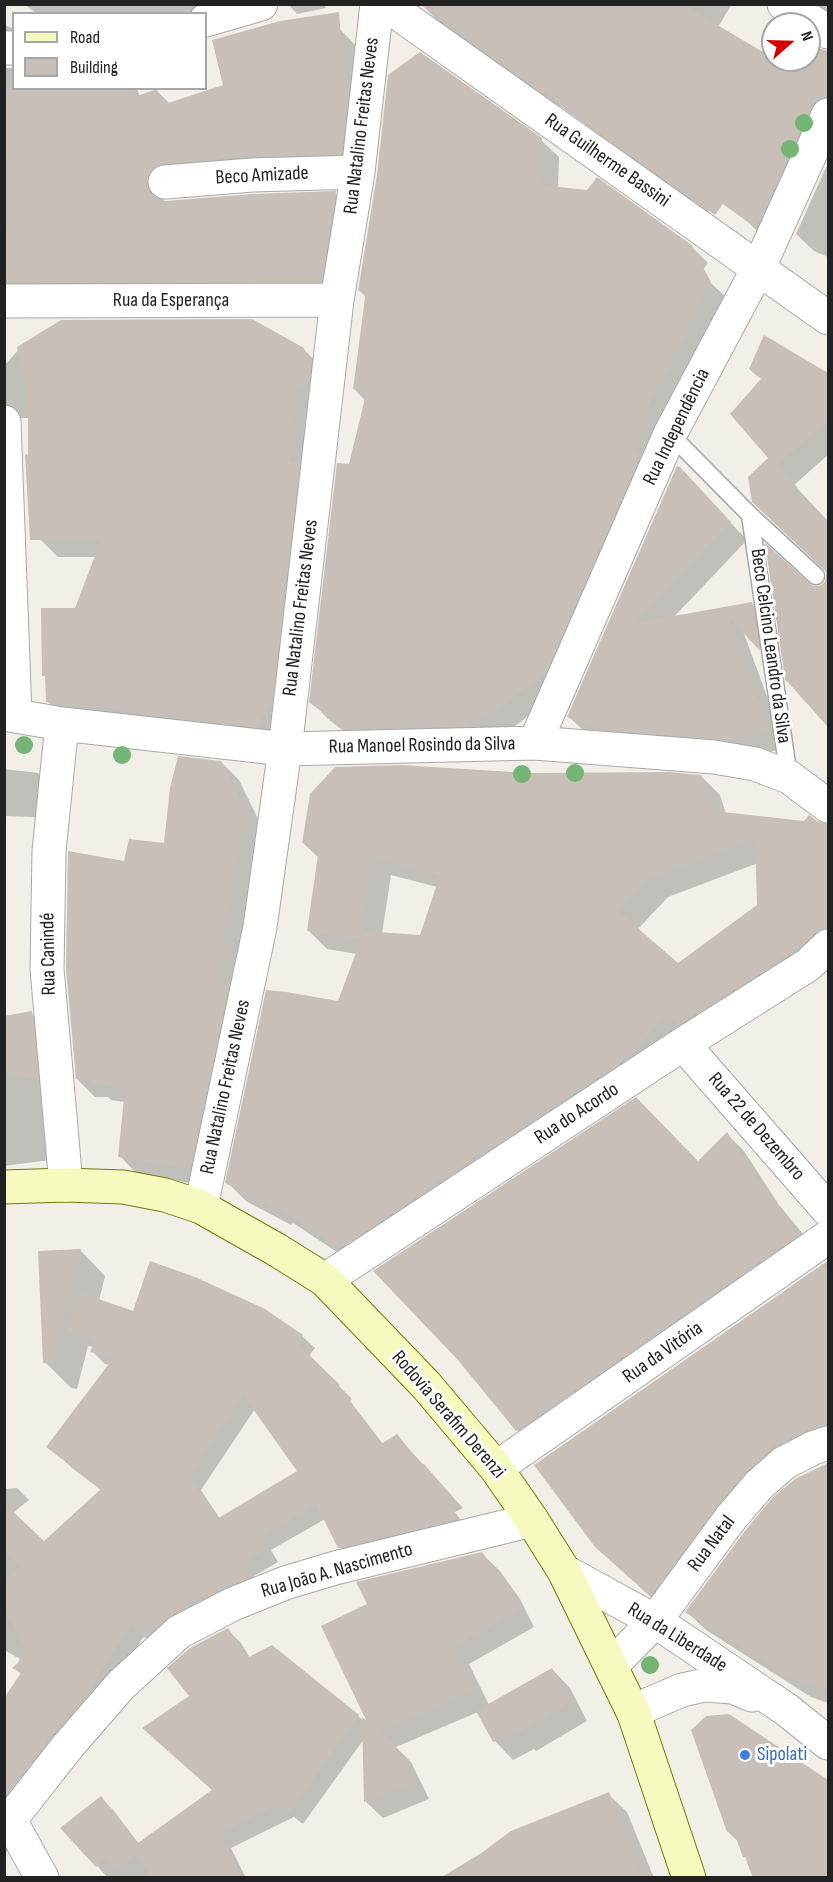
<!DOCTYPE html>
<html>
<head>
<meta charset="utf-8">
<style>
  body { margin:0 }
  #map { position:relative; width:833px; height:1882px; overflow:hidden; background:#f2efe9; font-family:"Sofia Sans Condensed",sans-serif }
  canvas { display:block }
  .frame { position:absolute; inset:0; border:6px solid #222; pointer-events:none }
  .legend { position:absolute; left:12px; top:12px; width:195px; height:78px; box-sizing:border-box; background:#fff; border:2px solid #a7a7a7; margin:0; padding:8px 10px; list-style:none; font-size:18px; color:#222 }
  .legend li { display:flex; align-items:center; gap:12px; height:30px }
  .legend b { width:30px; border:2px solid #a7a7a7 }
  .north { position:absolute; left:761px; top:12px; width:60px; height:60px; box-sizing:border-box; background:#fff; border:2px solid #a7a7a7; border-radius:50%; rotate:70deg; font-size:16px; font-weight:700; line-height:24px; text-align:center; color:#222 }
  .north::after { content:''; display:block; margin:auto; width:21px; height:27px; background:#d40000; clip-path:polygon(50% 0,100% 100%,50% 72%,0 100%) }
</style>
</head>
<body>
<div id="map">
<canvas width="833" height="1882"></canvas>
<div class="frame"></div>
<ul class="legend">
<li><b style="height:8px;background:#f7fabf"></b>Road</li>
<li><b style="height:16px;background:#c7bfb8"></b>Building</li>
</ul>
<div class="north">N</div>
</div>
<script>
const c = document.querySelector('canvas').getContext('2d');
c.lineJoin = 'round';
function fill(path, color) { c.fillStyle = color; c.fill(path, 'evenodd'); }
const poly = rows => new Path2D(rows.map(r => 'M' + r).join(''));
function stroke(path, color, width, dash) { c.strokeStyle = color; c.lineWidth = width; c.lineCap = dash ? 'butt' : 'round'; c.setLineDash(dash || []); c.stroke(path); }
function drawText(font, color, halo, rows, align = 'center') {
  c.font = font + ' "Sofia Sans Condensed",sans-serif'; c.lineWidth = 6; c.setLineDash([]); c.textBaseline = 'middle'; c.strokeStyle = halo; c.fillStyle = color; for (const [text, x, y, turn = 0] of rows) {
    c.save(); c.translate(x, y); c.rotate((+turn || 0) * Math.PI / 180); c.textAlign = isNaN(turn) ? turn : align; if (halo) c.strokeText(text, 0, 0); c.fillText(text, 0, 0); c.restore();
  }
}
fill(poly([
  [24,4,269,4,206,14,37,14],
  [288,4,324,4,326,8,297,14],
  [421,4,732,4,718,27,744,50,708,214,560,106,560,108,440,23],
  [815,4,828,4,828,15],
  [4,25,14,29,14,49,4,59],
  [340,29,357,47,358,171,166,191,163,202,335,193,353,210,338,298,4,299,4,68,14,68,14,88,137,88,140,97,157,91,170,104,224,86],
  [809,44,817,49,828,52,828,124,758,232,741,215,783,60,809,60],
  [541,140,559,157,558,189,691,246,708,263,700,273,728,299,561,690,514,727,362,745,328,719,311,701,350,465,366,401,354,389,367,298,359,290],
  [828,163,828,257,814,251,796,234],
  [23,345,303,349,322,367,274,744,66,719,48,702,47,679,44,675,76,609,96,557,58,557,40,539,37,418,17,418,4,432,4,366],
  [824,372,828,376,828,455,794,485,828,521,828,725,786,678,813,588,819,588,824,585,828,573,770,458],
  [696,486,747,540,673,618,752,604,769,621,775,664,743,631,786,748,747,757,586,733,569,717],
  [221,762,239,780,264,831,207,1186,137,1174,120,1156,125,1102,111,1100,108,1097,95,1097,77,1079,125,862,165,845],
  [4,769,38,773,61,797,59,818,4,816],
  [528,774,701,776,720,795,726,814,828,826,828,956,358,1266,293,1223,291,1225,246,1201,227,1182,339,1003,357,954,327,949,308,930,319,858,303,843],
  [758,863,759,906,678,965,637,930,668,897],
  [391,875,437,887,421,936,382,934],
  [31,1013,53,1034,50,1160,4,1166,4,1017],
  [727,1134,744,1151,779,1205,817,1251,534,1448,517,1430,459,1359,698,1163],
  [80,1250,105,1276,99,1301,134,1313,302,1336,315,1348,309,1356,352,1399,350,1401,383,1444,397,1436,463,1508,455,1512,469,1531,352,1560,340,1547,325,1519,271,1550,278,1562,254,1576,264,1589,158,1650,144,1636,94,1714,4,1830,4,1706,22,1675,15,1668,20,1659,4,1650,4,1489,17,1488,29,1500,13,1513,44,1543,101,1490,72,1468,60,1456,110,1365,105,1364,92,1351,94,1347,88,1346,77,1389,71,1388,45,1362],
  [255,1409,299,1471,220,1519,201,1490],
  [828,1261,828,1448,790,1467,669,1614,596,1546,536,1465],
  [828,1464,828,1703,811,1697,706,1630,687,1612,821,1467],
  [481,1553,499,1570,520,1599,534,1627,469,1664,489,1705,552,1669,570,1688,587,1721,536,1751,534,1749,513,1760,495,1741,478,1712,396,1747,411,1762,429,1799,383,1818,366,1802,364,1739,303,1824,294,1817,231,1848,246,1878,108,1878,63,1828,101,1798,114,1811,139,1844,213,1791,191,1696,228,1630,241,1643,250,1658,358,1716,370,1726],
  [729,1716,828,1782,828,1878,755,1878,739,1842,728,1832,693,1730],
  [608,1794,627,1812,654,1878,440,1878,490,1848],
  [4,1836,9,1849,4,1855]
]), '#0003');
fill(poly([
  [420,4,682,4,773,58,773,60,781,62,781,60,809,60,809,42,818,48,828,51,828,97,818,99,811,107,756,228,723,204,715,215,597,132,543,90,543,93],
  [339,12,344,82,349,82,341,154,251,156,164,163,154,167,148,173,146,183,150,193,158,199,166,201,253,194,336,191,321,281,4,282,4,244,10,199,7,161,4,161,4,88,127,88,131,98,157,89,162,105,223,85,212,40,280,21],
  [420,52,542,138,541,185,587,190,597,177,693,246,692,247,711,282,691,327,641,419,646,419,633,452,641,455,544,676,543,674,497,710,462,726,344,729,309,702,337,463,349,464,367,390,353,389,366,291,358,291,377,175,388,75],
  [252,319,304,348,311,365,308,387,296,387,289,462,299,463,272,702,256,727,46,702,45,676,42,676,41,608,75,608,101,540,30,540,25,454,28,455,28,375,20,375,17,347,61,320],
  [764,335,828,373,828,420,777,465,798,488,792,493,828,521,828,727,785,679,765,543,813,586,819,586,824,583,826,578,826,572,752,502,748,477,768,458,730,414,761,379,749,369],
  [677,466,680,467,731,522,635,623,752,602,760,651,728,616,770,731,729,741,601,729,567,717],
  [178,756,221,761,247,812,234,875,223,944,228,944,216,985,228,986,190,1169,118,1157,125,1088,92,1083,91,1080,76,1079,66,968,68,851,124,861,129,839,164,843,170,788],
  [401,765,528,773,668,772,701,775,714,811,804,821,809,815,817,821,828,824,828,927,816,932,796,950,783,959,781,958,758,975,677,1025,667,1013,633,1054,339,1248,274,1205,272,1208,225,1183,266,990,286,992,338,1001,364,931,420,935,440,875,373,857,360,939,307,931,319,848,302,843,310,794,335,767],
  [755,838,757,905,678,963,618,911,649,878],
  [32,1011,38,1078,4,1076,4,1016],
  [636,1097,698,1161,727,1132,762,1186,790,1219,788,1221,799,1234,516,1431,458,1360,373,1271],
  [81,1249,52,1364,43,1363,38,1251],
  [150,1261,195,1277,265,1309,303,1335,297,1343,340,1385,338,1387,381,1444,397,1434,422,1465,424,1464,451,1495,443,1499,458,1519,338,1548,316,1504,259,1537,266,1549,242,1563,253,1576,224,1587,170,1615,144,1638,132,1622,82,1702,53,1734,4,1797,4,1698,21,1673,12,1668,29,1654,4,1610,4,1581,21,1566,4,1552,4,1503,44,1541,101,1489,46,1447,114,1357,90,1352,95,1340,67,1331,79,1292,133,1311],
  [243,1395,297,1471,217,1519,189,1476],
  [823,1264,828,1271,828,1425,807,1430,775,1446,746,1471,715,1508,650,1596,595,1547,534,1465],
  [828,1463,828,1690,790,1678,685,1612,745,1531,772,1498,795,1479],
  [482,1552,503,1580,519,1610,453,1647,475,1690,379,1730,394,1743,413,1782,364,1802,362,1717,366,1720,321,1626,367,1604,356,1582],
  [228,1628,247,1658,272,1645,359,1715,290,1812,279,1804,219,1834,240,1878,152,1878,136,1854,117,1869,106,1858,96,1867,60,1828,101,1796,138,1843,212,1790,142,1728,189,1696,167,1668,190,1648],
  [552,1668,570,1702,516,1734,515,1732,493,1742,476,1711],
  [729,1714,828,1780,828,1878,753,1878,745,1857,743,1857,733,1830,727,1832,691,1730,706,1716],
  [609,1792,643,1878,448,1878,511,1831]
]), '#c7bfb8');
const lane = poly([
  [670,434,750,515,816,576],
  [750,515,789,777]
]);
const street = poly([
  [385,4,828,318],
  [784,4,828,32],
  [206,20,261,4],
  [4,48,14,48],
  [165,182,252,175,358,172],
  [4,301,337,300],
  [4,422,15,715],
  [4,714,62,724,285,749,535,743,714,757,755,764,789,777,828,806],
  [62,724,49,851,47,969,66,1185],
  [535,743,670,434,759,267,828,115],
  [683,1044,828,1210],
  [201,1207,260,927,285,749,337,300,358,172,377,4],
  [325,1280,683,1044,808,965,828,946],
  [496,1468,828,1237],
  [564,1571,655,1621,787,1710,828,1743],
  [611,1666,655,1621,730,1519,759,1485,784,1463,813,1448,828,1443],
  [634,1714,647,1705,682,1690,705,1685,733,1687,752,1695],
  [42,1878,10,1820,68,1746,121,1685,179,1632,233,1604,285,1583,335,1568,532,1520]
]);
const secondary = poly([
  [4,1187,66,1185,123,1187,165,1195,201,1207,277,1250,325,1280,426,1385,496,1468,532,1520,564,1571,634,1714,689,1878]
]);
stroke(lane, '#a9a9a9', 19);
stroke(street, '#a9a9a9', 35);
stroke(secondary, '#707d05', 35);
stroke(lane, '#fff', 16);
stroke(street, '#fff', 33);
stroke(secondary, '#f7fabf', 33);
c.fillStyle = '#74b475';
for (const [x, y] of [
  [804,123],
  [790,149],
  [24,745],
  [122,755],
  [575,773],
  [522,774],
  [650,1665]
]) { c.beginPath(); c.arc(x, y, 9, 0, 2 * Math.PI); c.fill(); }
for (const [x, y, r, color] of [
  [745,1755,6,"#3f7fe0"]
]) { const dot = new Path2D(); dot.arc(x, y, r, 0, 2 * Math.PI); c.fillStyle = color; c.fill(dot); stroke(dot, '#fff', 2); }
drawText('20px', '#222', '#fff', [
  ["Rua Natalino Freitas Neves",362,126,-83],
  ["Rua Guilherme Bassini",607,161,35],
  ["Beco Amizade",262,176,-3],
  ["Rua da Esperança",171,301],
  ["Rua Independência",677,427,-64],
  ["Rua Natalino Freitas Neves",301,608,-83],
  ["Beco Celcino Leandro da Silva",770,646,82],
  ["Rua Manoel Rosindo da Silva",422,746,-1],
  ["Rua Canindé",49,954,-91],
  ["Rua Natalino Freitas Neves",226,1087,-78],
  ["Rua do Acordo",577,1114,-33],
  ["Rua 22 de Dezembro",756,1127,49],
  ["Rua da Vitória",663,1353,-35],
  ["Rodovia Serafim Derenzi",448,1415,49],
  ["Rua Natal",712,1544,-53],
  ["Rua João A. Nascimento",337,1571,-16],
  ["Rua da Liberdade",677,1638,32]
]);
drawText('20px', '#366cbe', '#fff', [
  ["Sipolati",757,1755]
], 'left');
</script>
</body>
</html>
